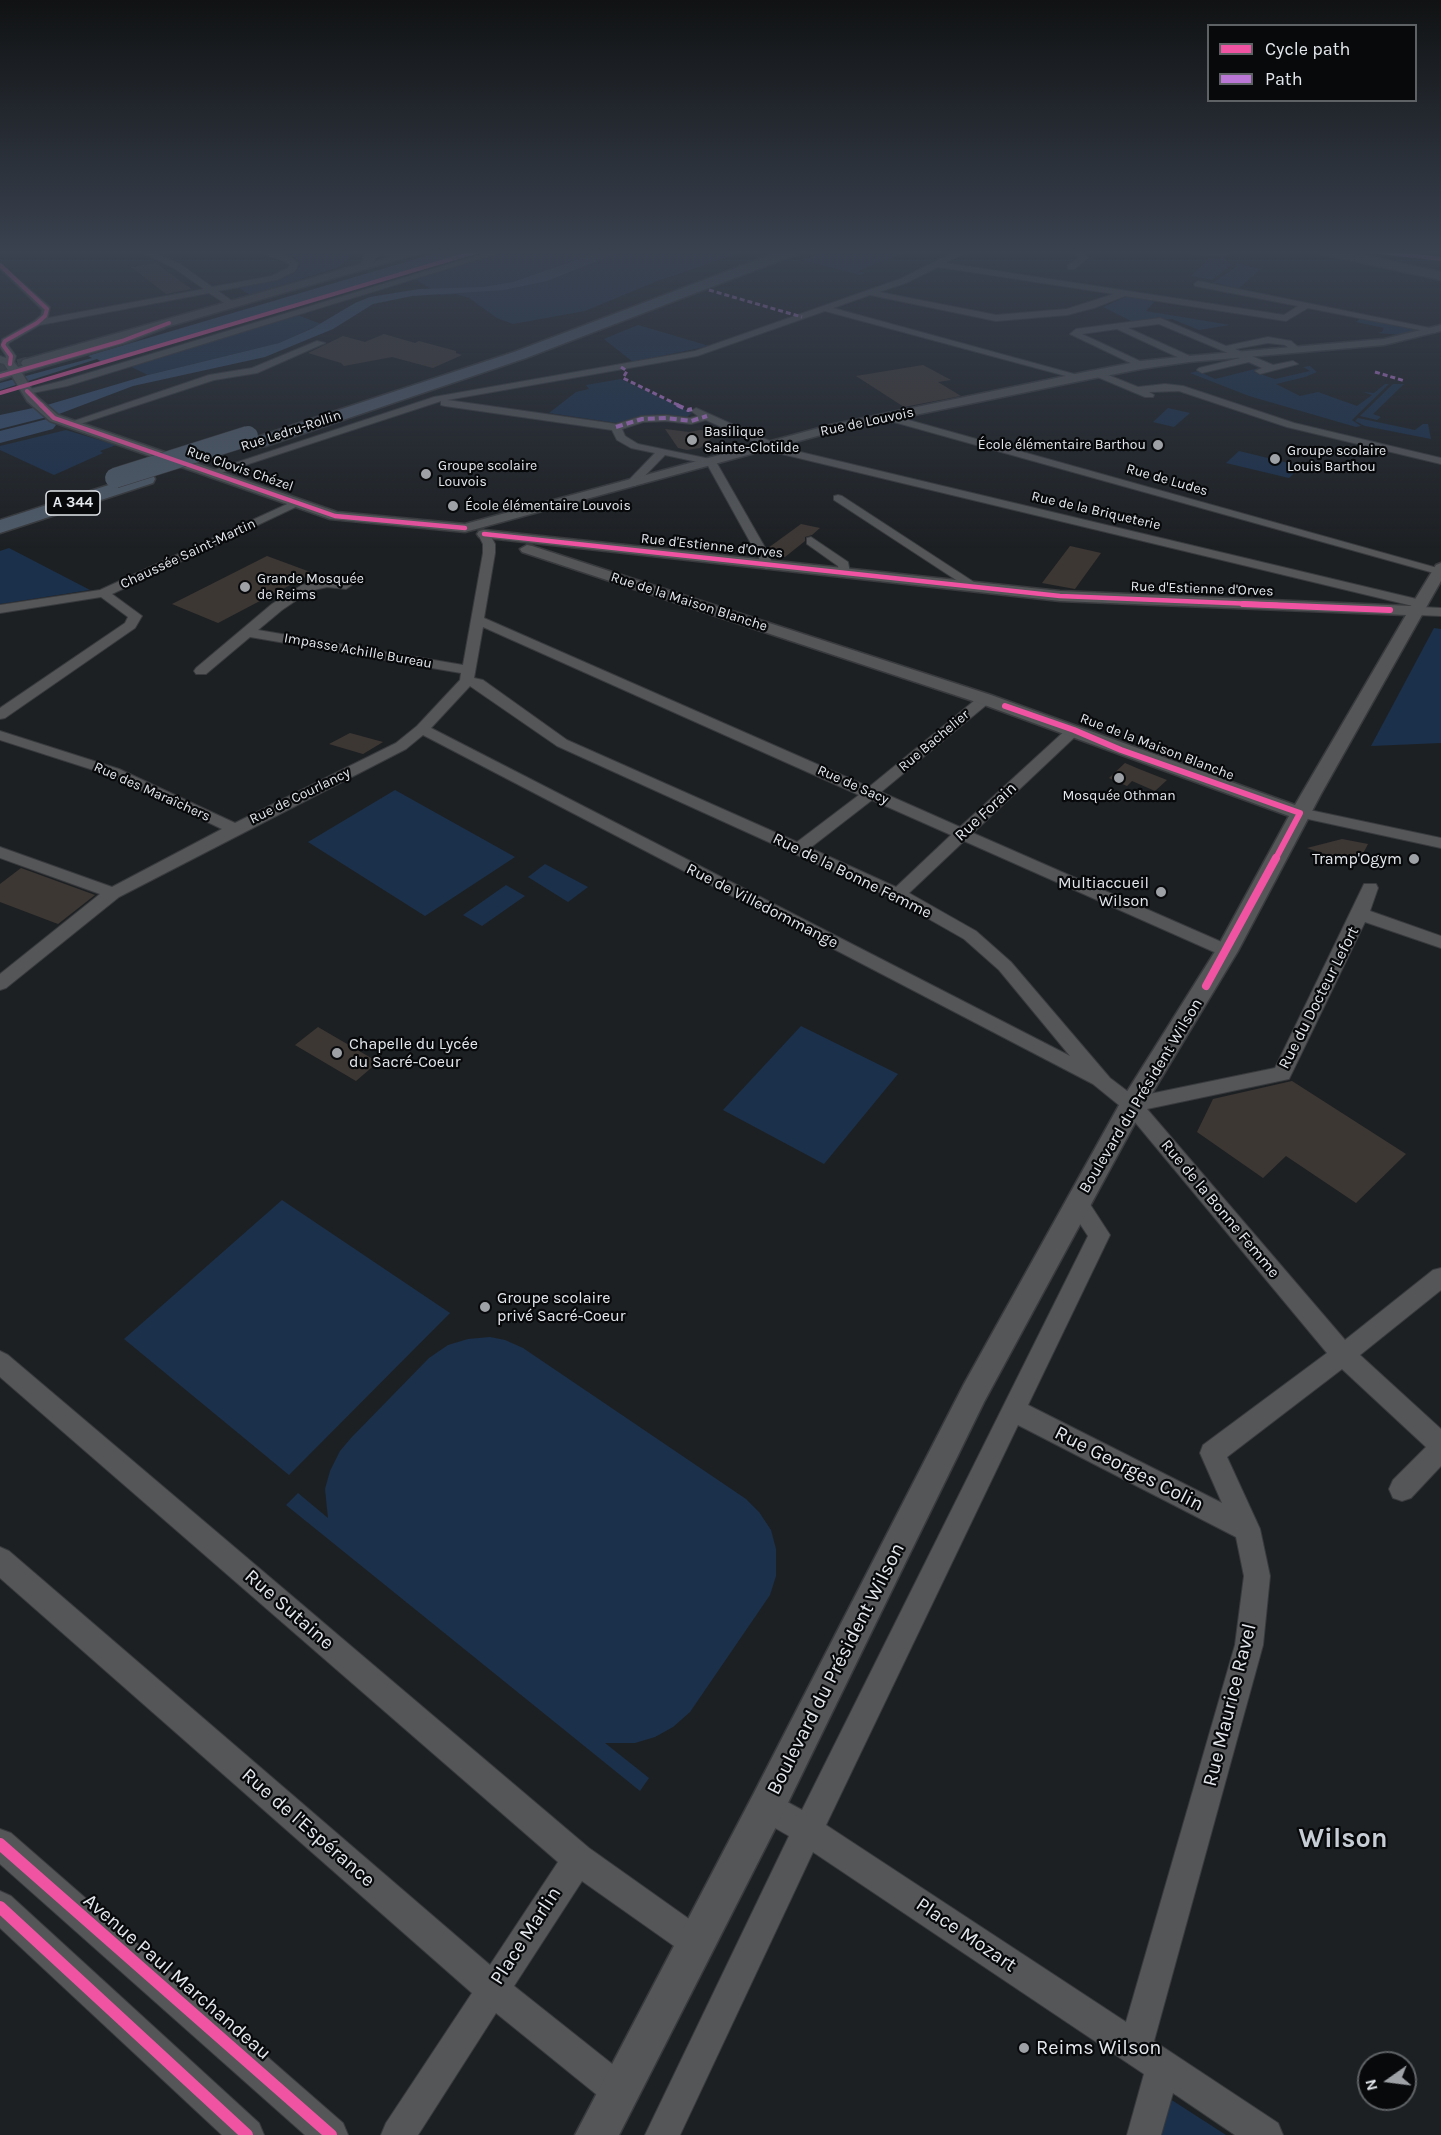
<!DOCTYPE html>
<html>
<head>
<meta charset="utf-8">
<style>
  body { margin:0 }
  #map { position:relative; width:1441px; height:2135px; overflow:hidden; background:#1d2023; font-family:Karla,sans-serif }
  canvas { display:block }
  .legend { position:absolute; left:1207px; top:24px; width:210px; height:78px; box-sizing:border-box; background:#07090b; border:2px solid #5f6265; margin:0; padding:8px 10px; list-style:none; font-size:18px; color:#e4e7ec }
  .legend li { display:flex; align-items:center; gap:12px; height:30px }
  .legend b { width:30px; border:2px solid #5f6265 }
  .north { position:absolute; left:1357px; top:2051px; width:60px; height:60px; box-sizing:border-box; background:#07090b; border:2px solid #5f6265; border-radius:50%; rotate:256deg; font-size:16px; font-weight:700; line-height:24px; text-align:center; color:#e4e7ec }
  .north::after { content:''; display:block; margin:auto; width:21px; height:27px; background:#9ea1a6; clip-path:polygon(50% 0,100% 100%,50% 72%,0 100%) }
</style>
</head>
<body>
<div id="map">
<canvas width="1441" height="2135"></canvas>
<ul class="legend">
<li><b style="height:8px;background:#f153a3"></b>Cycle path</li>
<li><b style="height:8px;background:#ba77d6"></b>Path</li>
</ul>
<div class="north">N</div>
</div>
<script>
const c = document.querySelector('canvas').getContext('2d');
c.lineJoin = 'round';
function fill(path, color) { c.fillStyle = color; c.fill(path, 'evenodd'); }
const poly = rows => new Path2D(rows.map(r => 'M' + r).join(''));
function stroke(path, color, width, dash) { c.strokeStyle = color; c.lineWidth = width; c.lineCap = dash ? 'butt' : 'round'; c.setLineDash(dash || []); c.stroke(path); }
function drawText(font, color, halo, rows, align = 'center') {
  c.font = font + ' Karla,sans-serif'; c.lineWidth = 4.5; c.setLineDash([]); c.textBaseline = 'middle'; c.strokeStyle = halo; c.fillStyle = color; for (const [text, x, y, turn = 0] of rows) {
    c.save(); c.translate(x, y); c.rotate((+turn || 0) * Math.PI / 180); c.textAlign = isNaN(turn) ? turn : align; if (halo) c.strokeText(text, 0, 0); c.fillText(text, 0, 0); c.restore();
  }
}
fill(poly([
  [268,250,349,250,350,252,349,259,337,268,250,295,239,288,284,277,295,272,300,266,300,261,294,257],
  [508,250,748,250,655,282,585,311,513,324,497,318,469,298,456,294,441,295,413,278],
  [829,250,904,250,896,256,859,271,865,273,860,275,801,260],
  [1223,257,1232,265,1212,280,1191,276,1209,258,1221,259],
  [1234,262,1261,269,1238,289,1217,283,1211,284,1237,266],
  [1127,296,1156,300,1146,311,1230,325,1199,330,1172,319,1133,322,1103,307],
  [295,314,321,324,279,343,148,375,127,365],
  [1362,317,1415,329,1416,330,1402,335,1378,333,1382,332,1384,328,1356,322],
  [638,325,709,346,633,362,604,339],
  [1248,361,1263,368,1254,372,1275,379,1310,371,1303,367,1310,366,1317,372,1305,377,1276,384,1300,396,1318,392,1357,406,1372,395,1363,392,1374,393,1385,384,1389,384,1352,420,1361,426,1356,427,1249,396,1190,373,1198,371,1215,379,1259,368,1245,362],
  [621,379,692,413,687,417,666,414,642,416,617,423,549,413,576,392,589,389,586,385],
  [1393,384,1404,384,1373,414,1381,417,1377,420,1360,416],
  [1168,408,1190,413,1174,427,1153,422],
  [1358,418,1415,430,1423,424,1428,424,1431,439,1365,426,1355,421],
  [66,430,116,445,100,451,103,453,54,475,0,450,0,446],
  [1239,451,1301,466,1289,478,1226,463],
  [9,548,90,590,0,604,0,551],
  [1434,628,1441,629,1441,743,1371,746],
  [395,790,515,857,425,916,308,842],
  [545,864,588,887,568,902,528,877],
  [506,885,525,896,482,926,463,915],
  [801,1026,898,1074,824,1164,723,1110],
  [282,1200,450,1313,289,1475,124,1339],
  [490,1337,505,1340,523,1348,746,1499,759,1512,771,1530,776,1549,776,1576,770,1595,690,1712,673,1727,655,1737,635,1743,605,1743,649,1778,640,1791,286,1505,298,1493,328,1518,325,1489,330,1471,340,1451,351,1438,429,1358,448,1345,468,1339],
  [1167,2097,1226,2135,1157,2135]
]), '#1b304b');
fill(poly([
  [446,250,478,250,102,362,97,359,0,390,0,383,92,358,88,356,94,354],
  [605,250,625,250,547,281,504,290,412,296,373,304,333,329,265,357,133,386,59,414,0,429,0,415,47,405,148,375,279,343,313,328,355,303,370,297,419,289,483,287,513,282]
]), '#364e6e');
fill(poly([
  [47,419,53,421,56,425,53,429,0,443,0,431,47,419]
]), '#364e6e');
fill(poly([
  [156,263,183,283,192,289,166,294,131,267],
  [384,334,415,343,419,341,456,351,456,353,462,355,433,368,392,357,344,366,341,363,308,353,343,336,365,342],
  [923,365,951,380,938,382,961,396,904,407,856,376],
  [665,429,689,432,700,430,719,432,700,448,687,450,678,448],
  [801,524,820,528,812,535,805,537,805,541,785,557,771,553,768,548],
  [1070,546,1101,553,1075,589,1042,583],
  [267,556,313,573,218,623,172,604],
  [350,733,383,742,363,754,329,744],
  [1125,763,1139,769,1167,780,1155,791,1132,781,1127,786,1109,778],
  [1342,839,1368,844,1357,865,1307,848],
  [21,868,95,895,58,924,0,902,0,884],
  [318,1027,378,1062,356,1081,295,1045],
  [1292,1081,1406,1154,1356,1203,1286,1156,1263,1178,1197,1132,1213,1099]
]), '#3d3734');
stroke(poly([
  [0,371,28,363]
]), '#3b3e41', 13, [13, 6]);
const minor = poly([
  [137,250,147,250,180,264,212,287,272,276,288,268,290,265,284,261,255,250,266,250,290,257,298,264,295,271,277,280,218,291,235,303,235,307,232,308,209,293,40,325,9,343,8,345,16,356,13,366,0,363,0,356,6,358,6,356,0,347,2,339,34,321,41,315,42,310,0,269,0,263,50,307,48,318,204,289,174,268,137,250],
  [496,250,508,250,67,386,27,394,22,391,62,381,496,250],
  [959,250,969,250,945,263,1284,315,1298,306,1195,286,1194,284,1198,281,1440,330,1435,333,1308,308,1286,321,1125,296,1094,308,1067,315,996,321,870,295,833,308,1085,377,1077,379,825,311,697,356,447,400,616,424,642,416,666,415,690,418,698,416,691,411,696,408,774,443,775,446,1425,601,1426,604,1422,607,1441,608,1441,616,1416,615,1409,611,1417,607,761,449,761,445,706,420,691,424,666,421,643,422,622,429,625,436,638,444,715,460,771,558,770,568,766,569,760,565,759,558,707,464,665,455,635,486,627,486,627,482,655,453,631,448,617,440,612,430,445,406,441,405,441,401,215,475,207,475,205,473,434,397,695,351,900,279,959,250],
  [938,267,1114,294,1067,309,996,315,879,292,906,283,938,267],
  [1080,250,1089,250,1084,254,1088,258,1074,269,1068,269,1068,265,1079,258,1075,254,1080,250],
  [1168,250,1200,250,1227,254,1223,256,1172,252,1168,250],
  [1160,318,1226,346,1268,337,1291,341,1298,347,1298,351,1292,351,1285,345,1268,343,1235,349,1273,365,1293,361,1298,364,1260,374,1255,371,1262,368,1249,362,1202,373,1197,370,1199,368,1240,358,1159,324,1128,328,1192,357,1192,361,1186,361,1117,329,1082,334,1144,363,1146,365,1141,368,1070,334,1076,329,1160,318],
  [317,341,325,343,257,373,214,380,74,426,65,424,209,375,252,368,317,341],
  [1098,371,1138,387,1165,384,1183,386,1294,423,1441,458,1441,464,1287,427,1179,391,1149,392,1154,395,1153,397,1145,397,1095,376,1095,372,1098,371],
  [887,414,1441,569,1441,575,883,419,883,415,887,414],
  [838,495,842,496,983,588,981,591,973,591,834,500,834,496,838,495],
  [296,500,300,501,300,505,112,594,142,616,135,628,5,718,0,719,0,708,125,623,128,617,101,597,0,613,0,605,100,590,296,500],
  [484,530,488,531,495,544,495,553,484,618,869,787,980,696,990,696,992,699,990,702,881,792,960,827,1069,727,1079,727,1081,730,1079,733,973,833,1233,947,1236,951,1233,955,1221,955,964,841,909,893,976,931,1011,962,1110,1078,1135,1097,1275,1068,1364,884,1376,884,1378,888,1370,911,1441,936,1441,948,1365,922,1289,1079,1147,1109,1345,1340,1433,1270,1441,1268,1441,1290,1360,1355,1441,1429,1441,1466,1411,1498,1402,1501,1393,1498,1389,1489,1393,1480,1426,1447,1342,1369,1227,1457,1260,1529,1270,1576,1263,1645,1154,2041,1278,2123,1283,2135,1235,2135,1173,2093,1161,2135,1127,2135,1144,2074,813,1852,680,2135,645,2135,789,1836,756,1817,752,1806,756,1795,767,1791,802,1810,1088,1236,1067,1204,1070,1198,1078,1195,1086,1198,1110,1235,1028,1405,1222,1503,1200,1453,1203,1445,1327,1353,1125,1110,1093,1084,423,735,406,749,119,897,6,988,0,990,0,974,100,894,0,858,0,847,112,887,222,829,109,775,0,740,0,731,119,769,235,823,396,743,417,726,460,680,461,673,250,637,206,674,196,674,194,671,196,668,272,604,302,585,327,579,346,581,352,585,346,589,327,587,310,591,282,610,258,630,463,665,483,553,483,544,478,534,484,530],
  [483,627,859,795,797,842,567,740,483,680,474,678,483,627],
  [470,686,557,746,892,898,964,939,999,970,1070,1056,431,728,470,686],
  [872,800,951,835,896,887,810,848,872,800],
  [1018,1425,1236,1537,1244,1576,1235,1645,1126,2022,826,1825,1018,1425],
  [811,537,848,562,850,573,848,576,840,576,838,566,807,544,807,538,811,537],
  [1300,808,1441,838,1441,848,1294,816,1292,813,1300,808],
  [0,1351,8,1355,589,1848,706,1931,711,1942,706,1953,695,1958,684,1953,582,1881,514,1986,631,2079,636,2091,631,2103,619,2108,607,2103,496,2013,418,2135,381,2135,386,2123,472,1993,0,1578,0,1547,9,1551,490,1965,558,1862,0,1377,0,1351],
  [0,1829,11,1833,343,2123,348,2135,305,2135,0,1864,0,1829],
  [0,1891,11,1896,259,2123,264,2135,222,2135,0,1928,0,1891]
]);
const tertiary = poly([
  [415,250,430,250,365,269,360,266,415,250],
  [161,323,167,326,165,328,126,343,22,373,36,396,58,415,337,512,465,524,830,425,1085,372,1141,361,1189,356,1384,339,1441,325,1441,331,1384,345,1189,362,1141,369,1085,380,832,432,465,532,330,519,50,421,27,401,12,376,0,380,0,372,8,370,4,364,6,362,14,362,18,367,118,339,161,323],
  [484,530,1060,591,1411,606,1436,565,1441,563,1441,581,1321,794,1238,951,1142,1110,984,1402,780,1819,619,2135,575,2135,754,1793,964,1384,1123,1098,1216,950,1289,816,979,703,522,552,520,549,527,545,532,546,991,695,1295,805,1406,615,1060,601,479,537,477,534,479,531,484,530]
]);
const secondary = poly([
  [366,250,392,250,410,255,404,258,378,254,369,268,33,366,23,366,21,363,23,360,361,264,366,254,366,250]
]);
const primary = poly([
  [1316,250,1338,250,1441,272,1441,280,1322,254,1316,250]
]);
const motorway = poly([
  [783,250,802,250,800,253,526,358,266,446,260,447,254,446,251,442,254,438,514,352,783,250],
  [146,473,153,475,155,479,153,483,0,533,0,520,146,473]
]);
stroke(minor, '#383a3d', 2);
stroke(tertiary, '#383a3d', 3);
stroke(secondary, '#383a3d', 3);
stroke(primary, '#383a3d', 3);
stroke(motorway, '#383a3d', 3);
fill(minor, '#545658');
fill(tertiary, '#545658');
fill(secondary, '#545658');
fill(primary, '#4b525b');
fill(motorway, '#4f5b69');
const motorwayBridge = poly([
  [115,478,248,436]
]);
stroke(motorwayBridge, '#383a3d', 21, []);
stroke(motorwayBridge, '#4f5b69', 20);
stroke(poly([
  [709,290,802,317],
  [621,367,627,371,623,378,680,406],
  [1375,372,1405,381]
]), '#ba77d6', 3, [5, 3]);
stroke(poly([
  [677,405,688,410,692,409],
  [616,427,642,419,666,418,691,421,707,416]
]), '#ba77d6', 4, [7, 4]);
stroke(poly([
  [1364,250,1441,259],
  [0,265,47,309,45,316,37,323,5,341,3,345,11,356,10,364],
  [0,376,122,341,169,323],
  [27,391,42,406],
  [0,393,482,250]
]), '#f153a3', 4);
stroke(poly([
  [41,405,54,418,335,516,465,528],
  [484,534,1060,596,1278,605]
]), '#f153a3', 4.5);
stroke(poly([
  [1243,604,1390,610],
  [1005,706,1074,730,1121,750,1300,813,1275,860]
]), '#f153a3', 6);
stroke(poly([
  [1206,986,1276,858]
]), '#f153a3', 8);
stroke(poly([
  [0,1844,331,2135],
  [0,1907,247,2135]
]), '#f153a3', 12);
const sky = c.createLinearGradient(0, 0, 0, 549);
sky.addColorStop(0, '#101213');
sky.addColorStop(0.46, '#3a4250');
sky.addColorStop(1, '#3a425000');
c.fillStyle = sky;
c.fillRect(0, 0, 1441, 549);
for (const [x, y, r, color] of [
  [692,440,6,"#9ea1a6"],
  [1158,445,6,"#9ea1a6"],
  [1275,459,6,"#9ea1a6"],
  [426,474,6,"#9ea1a6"],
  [453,506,6,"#9ea1a6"],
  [245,587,6,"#9ea1a6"],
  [1119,778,6,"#9ea1a6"],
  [1414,859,6,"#9ea1a6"],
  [1161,892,6,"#9ea1a6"],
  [337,1053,6,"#9ea1a6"],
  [485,1307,6,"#9ea1a6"],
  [1024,2048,6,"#9ea1a6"]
]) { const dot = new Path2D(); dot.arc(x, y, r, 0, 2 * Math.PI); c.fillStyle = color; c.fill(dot); stroke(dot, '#07090b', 2); }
drawText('14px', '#e4e7ec', '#07090b', [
  ["Rue de Louvois",867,422,-12],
  ["Rue Ledru-Rollin",291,431,-18],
  ["Rue Clovis Chézel",240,469,19],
  ["Rue de Ludes",1167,480,16],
  ["Rue de la Briqueterie",1096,511,13],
  ["Rue d'Estienne d'Orves",712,546,6],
  ["Chaussée Saint-Martin",188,554,-25],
  ["Rue d'Estienne d'Orves",1202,589,2],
  ["Rue de la Maison Blanche",689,602,18],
  ["Impasse Achille Bureau",358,651,10],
  ["Rue Bachelier",934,741,-40],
  ["Rue de la Maison Blanche",1157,747,21],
  ["Rue de Sacy",853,785,24],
  ["Rue des Maraîchers",152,792,24],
  ["Rue de Courlancy",300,796,-26]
]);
drawText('14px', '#e4e7ec', '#07090b', [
  ["Basilique",704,432],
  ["Sainte-Clotilde",704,448],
  ["École élémentaire Barthou",1146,445,"right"],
  ["Groupe scolaire",1287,451],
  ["Louis Barthou",1287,467],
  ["Groupe scolaire",438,466],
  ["Louvois",438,482],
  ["École élémentaire Louvois",465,506],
  ["Grande Mosquée",257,579],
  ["de Reims",257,595],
  ["Mosquée Othman",1119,796,"center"]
], 'left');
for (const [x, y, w] of [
  [73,503,54]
]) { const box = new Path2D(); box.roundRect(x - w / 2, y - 12, w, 24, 4.5); c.fillStyle = '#07090b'; c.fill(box); stroke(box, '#e4e7ec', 1.5); }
drawText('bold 15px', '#e4e7ec', null, [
  ["A 344",73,503]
]);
drawText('16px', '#e4e7ec', '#07090b', [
  ["Rue Forain",986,812,-43],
  ["Rue de la Bonne Femme",852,876,26],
  ["Rue de Villedommange",762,906,27],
  ["Rue du Docteur Lefort",1319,998,-63],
  ["Boulevard du Président Wilson",1141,1096,-59],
  ["Rue de la Bonne Femme",1220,1209,50]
]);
drawText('16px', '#e4e7ec', '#07090b', [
  ["Tramp'Ogym",1402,859],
  ["Multiaccueil",1149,883],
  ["Wilson",1149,901],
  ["Chapelle du Lycée",349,1044,"left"],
  ["du Sacré-Coeur",349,1062,"left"],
  ["Groupe scolaire",497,1298,"left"],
  ["privé Sacré-Coeur",497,1316,"left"]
], 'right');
drawText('20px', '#e4e7ec', '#07090b', [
  ["Rue Georges Colin",1129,1469,27],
  ["Rue Sutaine",289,1610,41],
  ["Boulevard du Président Wilson",836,1669,-63],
  ["Rue Maurice Ravel",1230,1705,-76],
  ["Rue de l'Espérance",308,1828,41],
  ["Place Mozart",966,1935,34],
  ["Place Marlin",526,1936,-57],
  ["Avenue Paul Marchandeau",177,1977,41]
]);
drawText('20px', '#e4e7ec', '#07090b', [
  ["Reims Wilson",1036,2048]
], 'left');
drawText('bold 27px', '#c7cdd5', '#07090b', [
  ["Wilson",1343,1839]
]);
</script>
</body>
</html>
